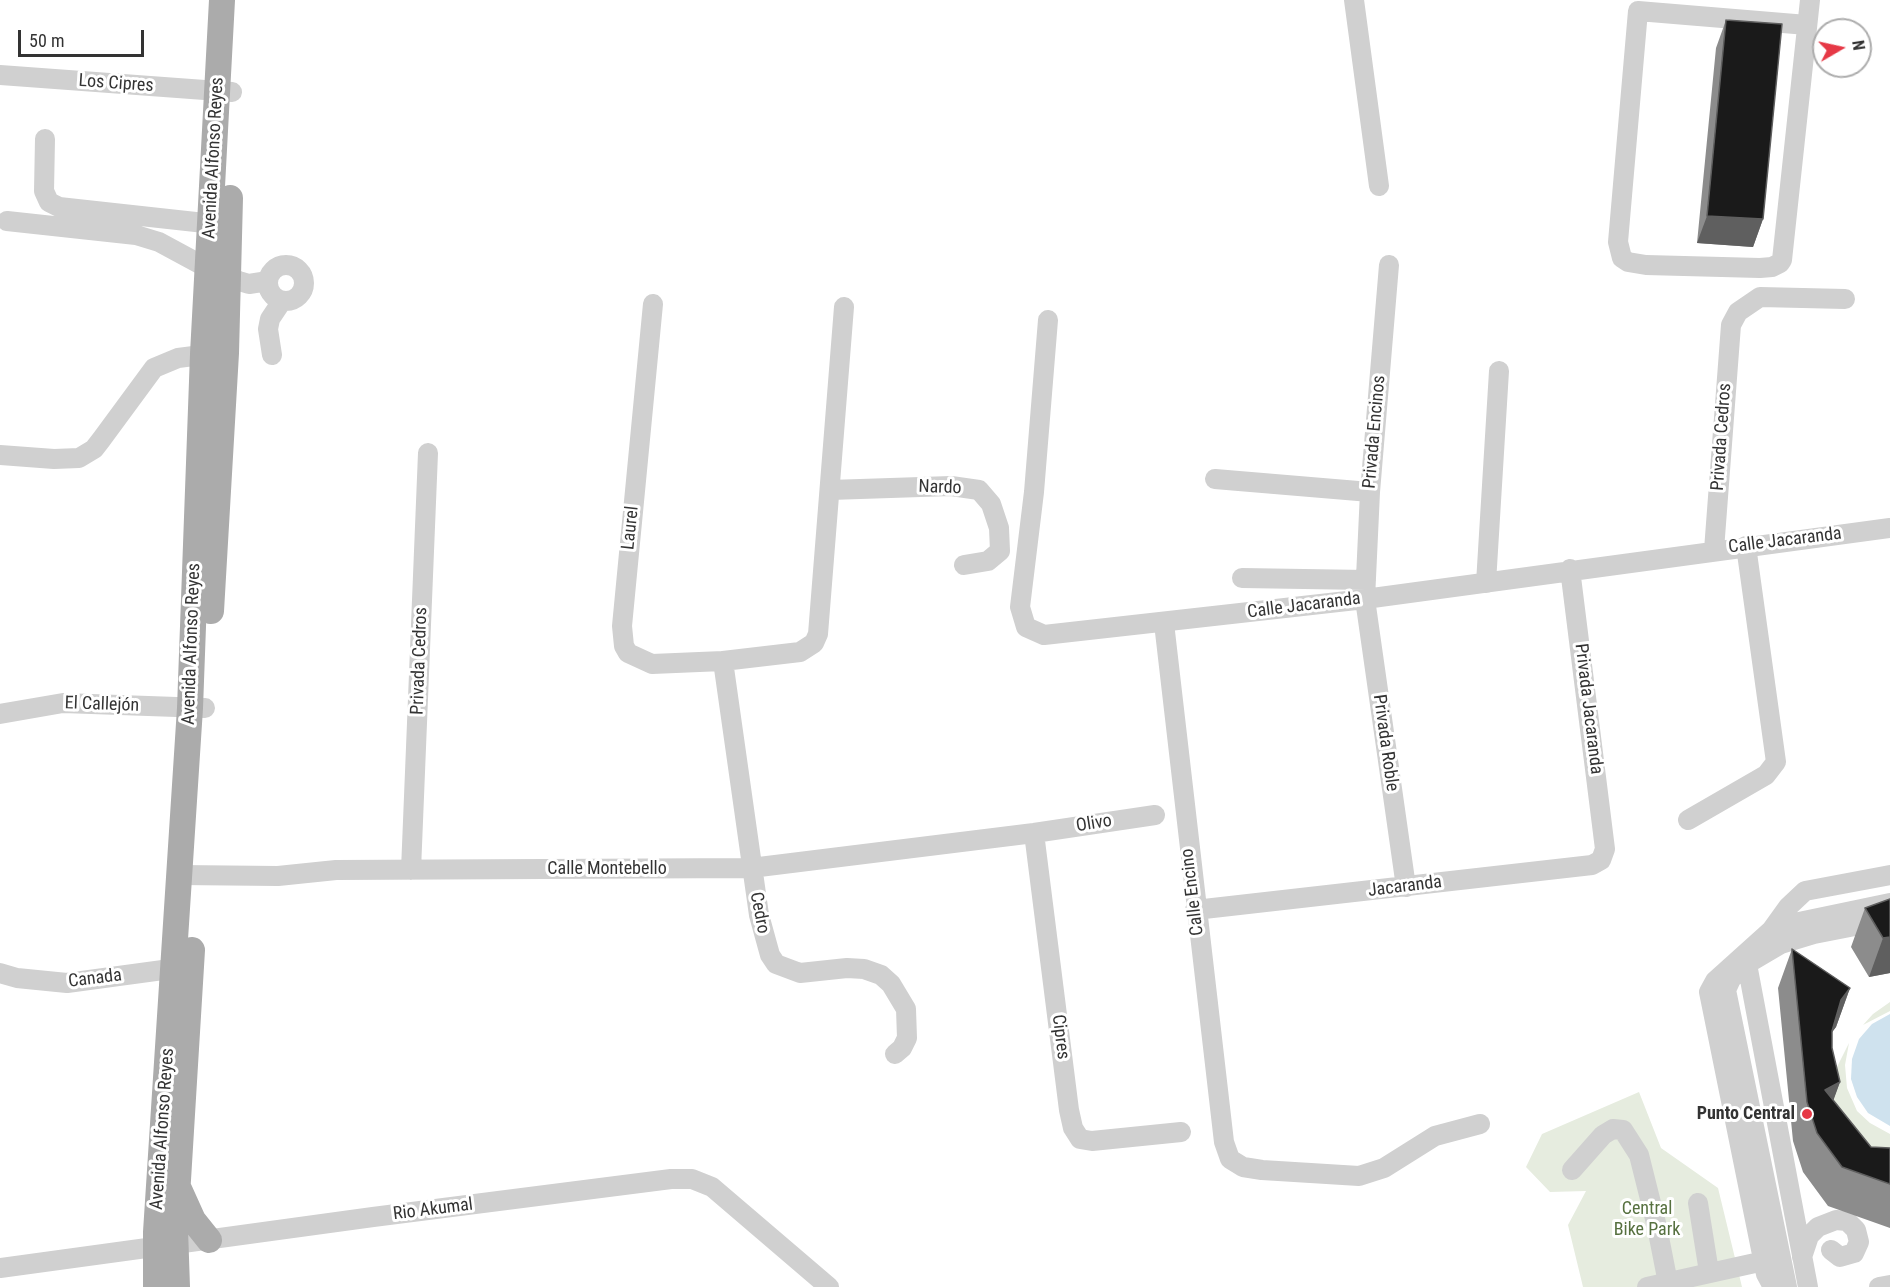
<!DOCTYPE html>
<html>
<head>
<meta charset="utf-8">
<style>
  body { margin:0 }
  #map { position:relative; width:1890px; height:1287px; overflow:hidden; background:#fff; font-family:"Roboto Condensed",sans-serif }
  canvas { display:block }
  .north { position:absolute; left:1812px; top:18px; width:60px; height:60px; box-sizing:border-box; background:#fff; border:2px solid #adadad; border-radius:50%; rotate:81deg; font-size:16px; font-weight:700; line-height:24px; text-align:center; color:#333 }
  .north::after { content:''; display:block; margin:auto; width:21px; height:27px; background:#e63946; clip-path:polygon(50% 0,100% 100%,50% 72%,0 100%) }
  .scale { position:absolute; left:18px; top:30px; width:126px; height:27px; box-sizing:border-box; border:3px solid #333; border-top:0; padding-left:8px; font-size:18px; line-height:21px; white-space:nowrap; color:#333; -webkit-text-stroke:4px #fff; paint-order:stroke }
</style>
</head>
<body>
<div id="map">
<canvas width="1890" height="1287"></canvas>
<div class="north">N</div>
<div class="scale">50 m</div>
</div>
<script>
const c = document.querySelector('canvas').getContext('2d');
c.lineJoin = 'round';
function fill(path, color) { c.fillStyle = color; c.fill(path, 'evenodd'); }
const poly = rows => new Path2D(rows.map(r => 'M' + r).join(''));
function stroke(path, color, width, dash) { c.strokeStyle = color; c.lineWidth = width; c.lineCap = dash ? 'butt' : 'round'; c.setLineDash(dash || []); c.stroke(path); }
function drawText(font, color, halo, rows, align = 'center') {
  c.font = font + ' "Roboto Condensed",sans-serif'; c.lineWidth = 6; c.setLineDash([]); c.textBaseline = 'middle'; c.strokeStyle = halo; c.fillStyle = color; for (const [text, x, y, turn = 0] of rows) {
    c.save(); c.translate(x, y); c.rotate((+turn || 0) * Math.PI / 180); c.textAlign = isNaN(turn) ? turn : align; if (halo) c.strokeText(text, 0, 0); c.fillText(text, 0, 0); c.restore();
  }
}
fill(poly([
  [1890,1002,1890,1011,1863,1025,1873,1014],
  [1849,1043,1845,1065,1847,1088,1857,1111,1870,1123,1890,1134,1890,1174,1832,1102,1833,1075],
  [1639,1092,1661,1148,1718,1188,1742,1287,1583,1287,1568,1225,1586,1191,1550,1192,1526,1167,1542,1134]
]), '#e6ecdf');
fill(poly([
  [1890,1014,1890,1126,1868,1113,1857,1097,1851,1079,1852,1059,1859,1039,1872,1024]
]), '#cfe2ee');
stroke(poly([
  [1354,0,1379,186],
  [1807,25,1638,11,1618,242,1622,258,1628,262,1646,265,1760,268,1772,267,1780,263,1782,260,1810,0],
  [0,75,232,92],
  [45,139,44,191,49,202,59,207,223,225],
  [7,221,136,235,159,242,209,269,239,281,249,284,268,281],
  '268 283a18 18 0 1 1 36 0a18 18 0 1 1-36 0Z',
  [1389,265,1370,492,1365,599,1406,887],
  [653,304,622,626,624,646,628,653,652,664,723,661,800,652,814,643,818,634,844,307],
  [1048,320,1034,492,1020,607,1026,627,1044,635,1365,599,1890,528],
  [272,355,268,329,270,319,282,301],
  [0,455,54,459,79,458,94,449,101,440,154,368,178,358,217,353],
  [1215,479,1370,492],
  [830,490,951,486,979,490,991,504,999,528,1000,551,988,561,964,565],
  [1714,550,1731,325,1738,312,1760,297,1845,299],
  [1242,578,1366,580],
  [1486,583,1499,371],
  [1164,623,1224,1142,1230,1159,1243,1167,1262,1170,1359,1176,1384,1168,1435,1136,1480,1124],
  [723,661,759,915,770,955,776,964,800,973,847,968,864,969,881,975,891,984,906,1009,907,1038,902,1048,895,1054],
  [0,714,63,703,205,708],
  [1688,820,1766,775,1776,762,1746,546],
  [1034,833,1069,1110,1073,1128,1080,1139,1092,1141,1181,1132],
  [411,870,428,453],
  [179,875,278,876,336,870,751,868,1034,833,1155,815],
  [1195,910,1592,865,1601,860,1605,849,1570,569],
  [0,973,17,978,67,983,185,967],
  [1572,1170,1603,1135,1613,1129,1623,1130,1639,1155,1657,1227,1668,1283],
  [1698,1203,1709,1272],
  [1802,1257,1809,1236,1818,1227,1836,1220,1847,1221,1856,1230,1859,1242,1854,1253,1840,1257,1831,1250],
  [0,1268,373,1217,671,1179,692,1179,712,1187,829,1287],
  [1647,1287,1764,1261],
  [1773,1287,1766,1274,1709,992,1715,981,1775,927,1890,903],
  [1787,1287,1726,990,1731,979,1747,964,1781,944,1814,934,1890,919],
  [1808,1287,1747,964,1788,907,1805,891,1890,875],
  [1879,1287,1890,1285]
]), '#d0d0d0', 20);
stroke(poly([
  [211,611,226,353,230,198],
  [179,1189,193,1220,209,1240],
  [156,1287,156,1232,190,708,203,354,222,0],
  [177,1287,175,1229,192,950]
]), '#ababab', 26);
fill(poly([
  [1726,20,1763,219,1753,247,1697,243,1716,48],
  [1890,899,1890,973,1869,977,1851,947,1865,908],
  [1792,949,1850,988,1836,1027,1832,1032,1832,1048,1840,1082,1833,1100,1871,1147,1890,1148,1890,1228,1828,1206,1803,1172,1793,1141,1778,988]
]), '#8c8c8c');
fill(poly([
  [1707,216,1763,219,1753,247,1697,243],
  [1890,937,1890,973,1869,977,1883,938],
  [1850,988,1836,1027,1827,1039,1841,1000],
  [1840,1082,1826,1121,1825,1090]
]), '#5f5f5f');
const building = poly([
  [1726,20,1782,24,1763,219,1707,216,1726,20],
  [1890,899,1890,937,1883,938,1865,908,1890,899],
  [1792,949,1850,988,1841,1000,1832,1031,1832,1048,1840,1082,1825,1090,1871,1147,1890,1148,1890,1184,1842,1167,1817,1133,1807,1102,1792,949]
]);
fill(building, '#1a1a1a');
stroke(building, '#5f5f5f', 1.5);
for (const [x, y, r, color] of [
  [1807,1114,6,"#e63946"]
]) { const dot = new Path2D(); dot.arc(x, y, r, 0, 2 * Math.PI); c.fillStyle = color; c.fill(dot); stroke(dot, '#fff', 2); }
drawText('18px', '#333', '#fff', [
  ["Los Cipres",116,84,4],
  ["Avenida Alfonso Reyes",214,158,-87],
  ["Privada Encinos",1375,432,-85],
  ["Privada Cedros",1722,437,-86],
  ["Nardo",940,488,2],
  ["Laurel",631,528,-84],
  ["Calle Jacaranda",1785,541,-7],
  ["Calle Jacaranda",1304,606,-7],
  ["Avenida Alfonso Reyes",192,644,-88],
  ["Privada Cedros",420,661,-88],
  ["El Callejón",102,705,2],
  ["Privada Jacaranda",1588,709,83],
  ["Privada Roble",1385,743,82],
  ["Olivo",1094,824,-9],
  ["Calle Montebello",607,869],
  ["Jacaranda",1405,887,-7],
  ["Calle Encino",1193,892,-97],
  ["Cedro",759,913,79],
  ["Canada",95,979,-7],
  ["Cipres",1060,1037,83],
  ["Avenida Alfonso Reyes",163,1129,-86],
  ["Rio Akumal",433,1210,-7]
]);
drawText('bold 18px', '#333', '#fff', [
  ["Punto Central",1795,1114]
], 'right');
drawText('18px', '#56703f', '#fff', [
  ["Central",1647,1209],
  ["Bike Park",1647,1230]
]);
</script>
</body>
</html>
